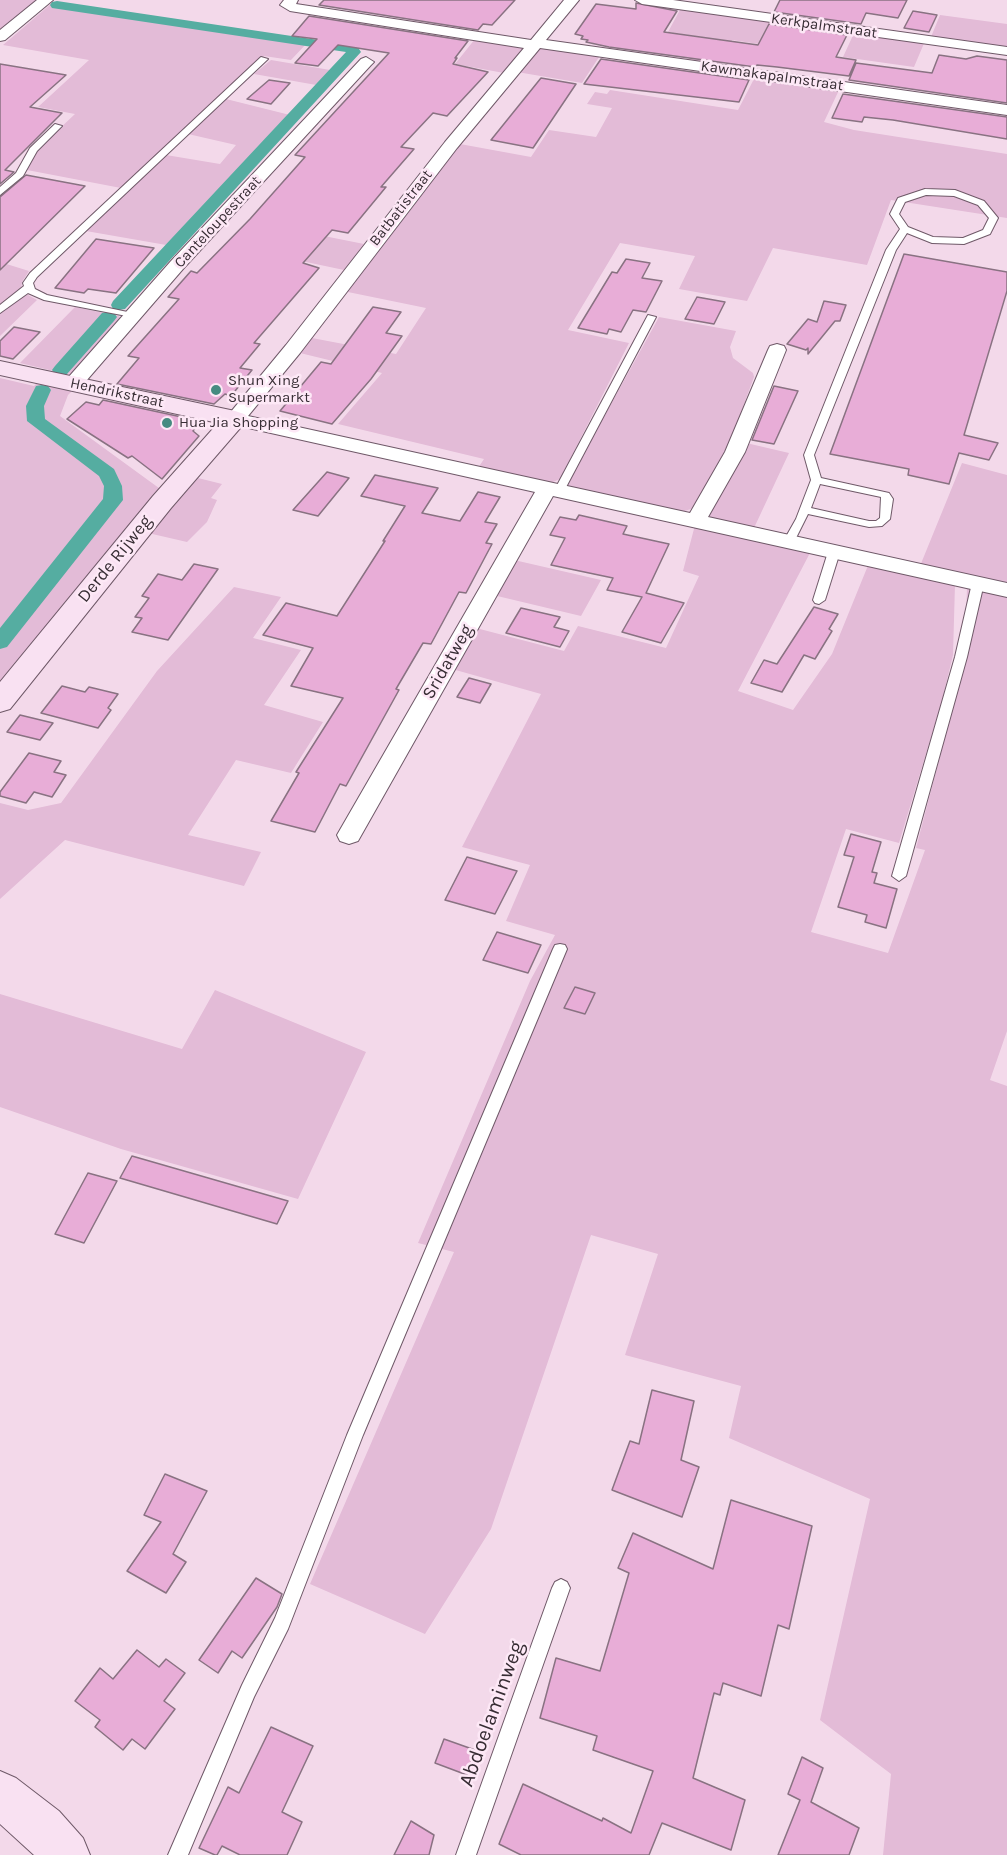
<!DOCTYPE html>
<html>
<head>
<meta charset="utf-8">
<style>
  body { margin:0 }
  canvas { display:block; background:#f3d9ea }
</style>
</head>
<body>
<canvas width="1007" height="1855"></canvas>
<script>
const c = document.querySelector('canvas').getContext('2d');
c.lineJoin = 'round';
function fill(path, color) { c.fillStyle = color; c.fill(path, 'evenodd'); }
const poly = rows => new Path2D(rows.map(r => 'M' + r).join(''));
function stroke(path, color, width, dash) { c.strokeStyle = color; c.lineWidth = width; c.lineCap = dash ? 'butt' : 'round'; c.setLineDash(dash || []); c.stroke(path); }
function drawText(font, color, halo, rows, align = 'center') {
  c.font = font + ' Karla,sans-serif'; c.lineWidth = 5; c.setLineDash([]); c.textBaseline = 'middle'; c.strokeStyle = halo; c.fillStyle = color; for (const [text, x, y, turn = 0] of rows) {
    c.save(); c.translate(x, y); c.rotate((+turn || 0) * Math.PI / 180); c.textAlign = isNaN(turn) ? turn : align; if (halo) c.strokeText(text, 0, 0); c.fillText(text, 0, 0); c.restore();
  }
}
fill(poly([
  [0,0,41,0,0,34],
  [52,3,57,5,308,42,291,60,264,56,121,188,27,170,38,149,75,114,38,107,89,60,3,45],
  [681,8,784,22,772,46,732,40,719,67,687,62,702,37,668,32],
  [940,15,1007,24,1007,48,931,37],
  [855,31,925,41,914,67,843,57],
  [475,39,524,47,523,49,504,73,455,64],
  [547,47,601,54,582,83,517,72,535,51],
  [271,60,336,71,322,86,254,74],
  [755,77,839,90,824,122,854,130,1007,154,1007,218,891,200,867,265,773,248,747,301,679,289,695,256,620,243,568,330,629,343,560,479,553,482,544,482,478,468,484,459,338,424,382,373,300,353,312,338,396,354,426,308,343,291,460,144,531,157,549,130,596,137,612,108,587,104,595,92,607,94,610,90,738,110],
  [226,99,294,116,172,246,86,231,166,155,220,164,236,145,188,134],
  [294,230,364,244,344,270,273,255],
  [0,262,29,271,22,282,21,291,37,300,0,336],
  [75,307,119,316,123,322,76,373,66,374,20,363],
  [659,317,736,331,730,347,733,358,753,373,754,377,733,434,704,492,691,509,681,512,568,488,567,484],
  [0,378,34,386,39,381,74,389,68,395,60,416,163,491,0,690],
  [742,442,789,453,754,528,702,516],
  [962,463,1007,475,1007,584,920,566],
  [194,477,222,484,211,498,217,500,207,522,187,542,148,533],
  [695,525,811,551,738,691,793,710,832,654,869,563,955,584,953,655,942,701,899,843,846,829,811,932,888,953,925,850,916,848,965,661,967,585,1007,594,1007,1031,990,1080,1007,1086,1007,1855,883,1855,891,1774,820,1720,870,1499,729,1438,741,1386,625,1355,658,1254,591,1235,491,1529,425,1634,310,1584,454,1252,418,1243,530,981,555,935,506,921,530,865,462,847,541,694,452,669,476,628,564,651,578,626,666,648,699,576,683,571],
  [514,560,601,580,581,616,493,595],
  [234,587,281,597,253,638,301,650,264,705,323,722,291,773,236,760,188,835,261,852,244,886,65,840,0,899,0,803,28,810,61,803,157,671],
  [215,990,366,1052,298,1199,121,1149,0,1107,0,994,182,1049]
]), '#e3bbd7');
fill(poly([
  [57,1,352,45,357,46,361,52,125,309,119,310,113,309,111,305,113,301,346,52,52,8,50,5,52,2,57,1],
  [108,312,114,313,117,317,114,321,67,374,55,374,52,370,55,366,102,313,108,312],
  [42,385,48,386,51,390,44,406,45,419,114,469,122,486,123,500,7,647,0,649,0,628,103,499,104,486,99,476,27,421,26,406,36,386,42,385]
]), '#55ada1');
const building = poly([
  [324,0,515,0,492,25,483,24,478,30,319,5,324,0],
  [780,0,907,0,898,18,866,13,861,24,774,12,780,0],
  [636,3,677,11,664,32,758,45,769,24,847,35,836,57,856,60,849,76,777,67,757,65,755,67,609,47,586,42,588,40,581,39,583,36,575,34,596,4,636,9,636,3],
  [913,11,937,15,929,32,904,28,913,11],
  [309,16,468,41,455,58,457,58,453,64,488,72,447,116,433,113,401,147,414,149,381,187,386,187,348,233,332,230,303,263,319,268,254,343,260,344,240,368,252,370,231,396,225,394,214,404,117,384,139,358,128,356,179,299,168,297,191,271,197,273,250,219,305,157,295,155,389,53,338,45,318,66,295,63,317,39,292,36,309,16],
  [939,55,966,59,977,56,1007,60,1007,103,849,80,856,63,932,73,939,55],
  [601,59,749,80,739,102,584,84,601,59],
  [0,64,66,75,30,107,62,113,5,170,14,172,0,184,0,64],
  [541,78,576,84,533,148,491,140,541,78],
  [269,80,290,83,271,104,247,99,269,80],
  [843,94,1007,117,1007,139,893,120,864,117,862,122,832,118,843,94],
  [26,175,85,186,0,270,0,197,26,175],
  [96,239,154,248,116,293,88,289,84,293,55,288,96,239],
  [904,254,1007,272,1007,291,964,435,998,443,989,460,959,453,949,484,908,475,909,469,830,454,904,254],
  [626,259,650,263,642,278,662,281,646,312,633,310,621,332,609,329,607,334,578,328,612,272,617,273,626,259],
  [697,297,725,302,714,324,685,319,697,297],
  [824,301,846,305,840,321,835,321,808,354,808,348,806,350,787,344,808,319,817,322,824,301],
  [373,307,401,312,386,333,402,336,371,379,332,424,280,411,321,362,331,364,373,307],
  [14,327,40,332,13,359,0,356,0,341,14,327],
  [774,386,798,391,774,444,752,440,774,386],
  [103,400,200,421,193,431,199,436,162,479,132,456,128,458,67,419,86,402,99,405,103,400],
  [327,472,349,478,318,516,293,510,327,472],
  [375,475,438,488,422,513,460,521,478,492,500,497,485,522,497,524,486,543,492,544,466,593,459,592,431,644,423,643,396,689,399,690,357,766,346,786,340,784,315,832,271,821,299,773,296,772,343,698,291,686,313,648,263,635,286,603,337,616,385,541,383,541,405,506,361,496,375,475],
  [579,515,627,526,623,534,669,544,646,593,684,603,661,643,622,632,642,597,607,590,613,578,551,565,565,538,550,535,560,517,576,520,579,515],
  [194,564,218,569,168,640,132,632,142,618,135,617,149,598,142,596,158,574,182,580,194,564],
  [814,607,838,614,829,629,832,631,815,659,804,655,782,692,751,683,764,660,777,664,814,607],
  [521,608,560,617,554,627,569,631,560,647,506,633,521,608],
  [469,678,491,684,480,703,457,697,469,678],
  [62,686,85,692,89,687,118,694,108,708,111,710,98,728,41,713,62,686],
  [20,715,53,723,40,740,7,732,20,715],
  [29,753,61,761,54,772,66,775,52,797,34,792,26,803,0,796,0,792,29,753],
  [851,834,881,842,872,872,877,873,874,883,897,889,886,928,865,922,867,915,838,907,854,857,844,855,851,834],
  [467,857,517,871,495,914,445,900,467,857],
  [497,932,541,945,528,973,483,960,497,932],
  [575,987,595,993,585,1014,564,1008,575,987],
  [132,1156,288,1201,277,1224,120,1178,132,1156],
  [88,1173,117,1181,84,1243,55,1234,88,1173],
  [652,1390,694,1401,681,1460,699,1467,682,1517,612,1490,630,1441,639,1444,652,1390],
  [165,1474,207,1491,173,1554,186,1562,166,1593,127,1571,161,1522,144,1515,165,1474],
  [731,1500,812,1526,789,1629,778,1625,761,1696,723,1683,720,1695,714,1693,693,1778,745,1800,731,1850,662,1823,649,1855,521,1855,499,1844,523,1784,602,1821,603,1818,631,1833,653,1771,593,1750,597,1736,540,1718,556,1658,600,1671,629,1573,618,1568,633,1533,713,1569,731,1500],
  [256,1578,282,1594,277,1607,242,1658,232,1651,218,1673,199,1660,256,1578],
  [137,1650,159,1667,166,1659,185,1673,164,1701,175,1709,145,1749,132,1739,123,1750,95,1727,100,1720,75,1701,100,1668,113,1679,137,1650],
  [271,1727,313,1746,282,1812,302,1822,287,1855,240,1855,222,1846,217,1855,215,1855,199,1848,228,1787,239,1793,271,1727],
  [444,1739,475,1750,467,1775,435,1763,444,1739],
  [802,1757,823,1768,811,1802,859,1828,849,1855,778,1855,800,1800,788,1794,802,1757],
  [411,1821,434,1835,429,1855,394,1855,411,1821]
]);
fill(building, '#e8add7');
stroke(building, '#897282', 1.5);
const lane = poly([
  [261,57,268,59,37,277,33,283,35,289,47,295,137,314,137,318,44,300,28,293,0,313,0,305,24,286,23,283,30,273,261,57],
  [55,124,62,126,37,151,23,176,0,195,0,187,16,173,30,148,55,124],
  [925,189,955,190,984,201,998,218,990,234,964,244,932,243,907,233,896,250,814,455,821,478,889,493,893,499,890,519,882,526,869,527,808,514,793,544,785,544,783,542,796,519,811,480,804,455,886,250,900,229,890,214,898,198,925,189],
  [926,195,954,196,978,205,989,218,983,230,963,238,933,237,908,227,899,214,905,202,926,195],
  [820,484,881,497,880,518,876,521,869,521,811,508,820,484],
  [648,315,656,317,564,491,563,493,555,493,554,491,648,315],
  [834,549,840,552,825,600,819,604,815,603,813,600,828,552,834,549],
  [978,579,984,583,967,657,906,876,899,881,892,876,955,657,972,583,978,579],
  [560,944,565,945,567,949,363,1435,288,1629,254,1697,188,1855,168,1855,242,1685,275,1618,347,1435,553,949,555,945,560,944],
  [561,1579,567,1582,570,1588,476,1855,456,1855,552,1588,555,1582,561,1579]
]);
const street = poly([
  [37,0,53,0,5,40,0,41,0,30,37,0],
  [284,0,298,0,296,4,531,40,564,0,579,0,546,40,1007,105,1007,115,540,48,457,148,300,353,248,416,690,513,725,452,768,350,770,346,777,344,784,346,786,350,745,452,708,517,1007,583,1007,597,553,496,358,841,349,844,340,841,337,835,535,492,235,425,228,423,225,419,286,345,445,142,524,48,290,11,280,5,284,0],
  [635,0,673,0,1007,47,1007,55,642,4,635,0],
  [366,57,374,62,371,65,183,269,80,388,66,388,64,384,66,380,171,261,361,59,366,57]
]);
const secondary = poly([
  [0,361,235,411,244,414,248,419,171,508,10,709,0,712,0,682,153,496,218,423,0,375,0,361],
  [0,1771,16,1778,59,1811,83,1838,90,1855,34,1855,0,1824,0,1771]
]);
stroke(lane, '#6f5968', 2);
stroke(street, '#6f5968', 2);
stroke(secondary, '#6f5968', 2);
fill(lane, '#fff');
fill(street, '#fff');
fill(secondary, '#f9e1f2');
for (const [x, y, r, color] of [
  [216,390,6,"#468b81"],
  [167,423,6,"#468b81"]
]) { const dot = new Path2D(); dot.arc(x, y, r, 0, 2 * Math.PI); c.fillStyle = color; c.fill(dot); stroke(dot, '#fde8f6', 2); }
drawText('15px', '#372d34', '#fde8f6', [
  ["Kerkpalmstraat",824,26,8],
  ["Kawmakapalmstraat",772,76,8],
  ["Batbatistraat",401,208,-52],
  ["Canteloupestraat",218,222,-47],
  ["Hendrikstraat",117,393,12]
]);
drawText('15px', '#372d34', '#fde8f6', [
  ["Shun Xing",228,381],
  ["Supermarkt",228,398],
  ["Hua Jia Shopping",179,423]
], 'left');
drawText('18px', '#372d34', '#fde8f6', [
  ["Derde Rijweg",115,559,-51],
  ["Sridatweg",448,662,-60]
]);
drawText('21px', '#372d34', '#fde8f6', [
  ["Abdoelaminweg",492,1714,-70]
]);
</script>
</body>
</html>
